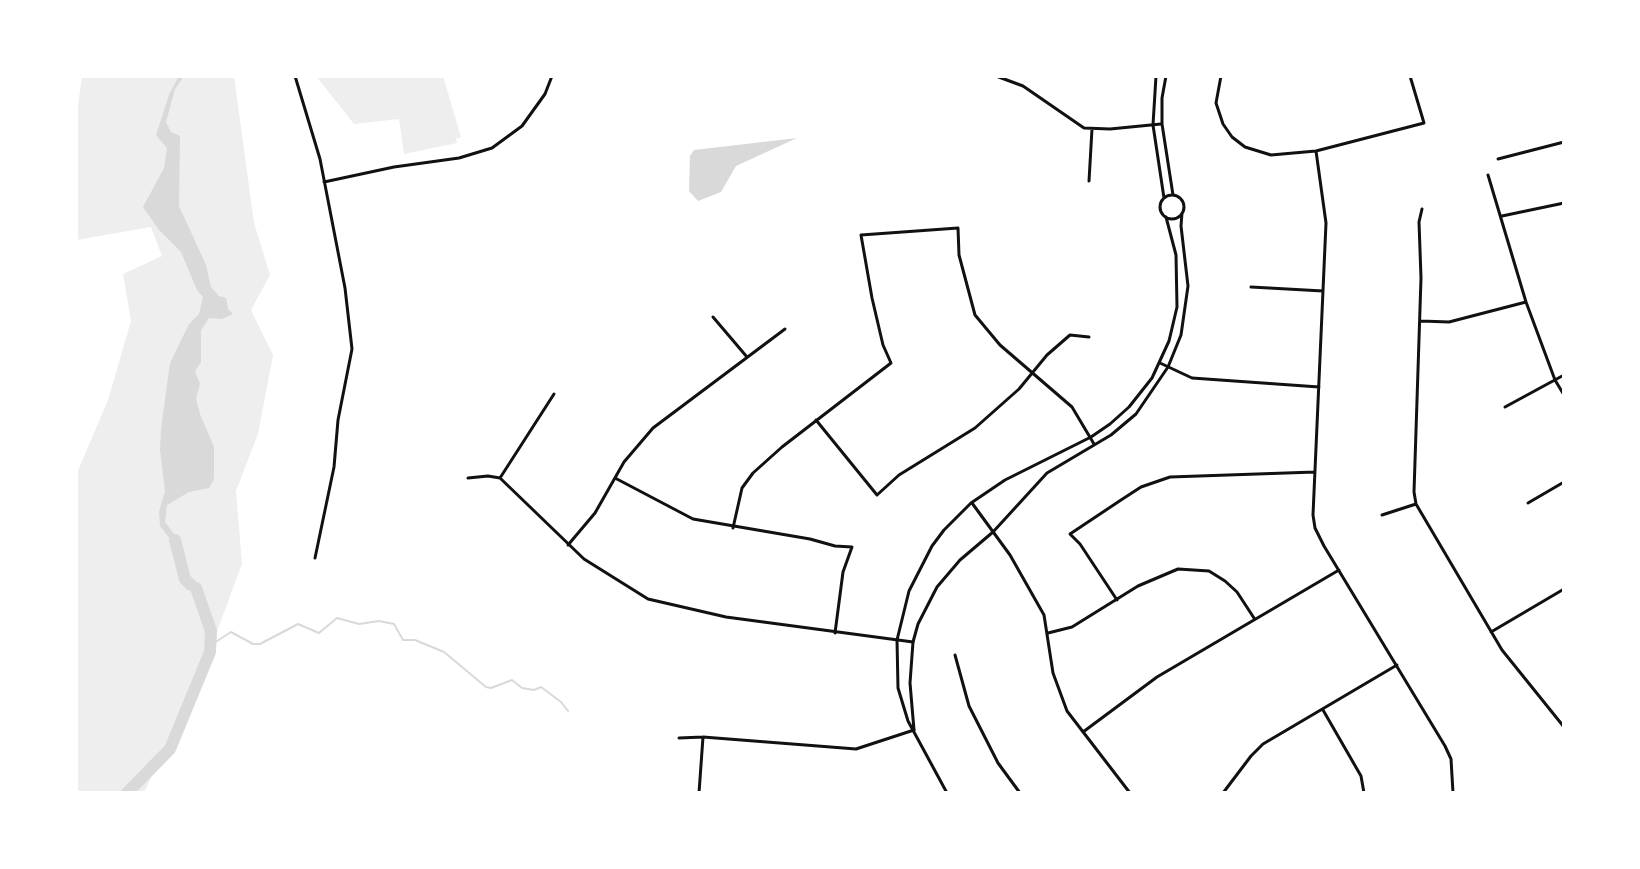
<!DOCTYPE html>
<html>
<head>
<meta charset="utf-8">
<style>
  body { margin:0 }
  #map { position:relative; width:1640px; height:869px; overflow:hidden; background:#fff; font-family:"Titillium Web",sans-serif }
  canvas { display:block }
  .frame { position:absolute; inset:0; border:78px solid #fff; pointer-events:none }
</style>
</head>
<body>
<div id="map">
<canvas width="1640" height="869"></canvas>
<div class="frame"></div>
</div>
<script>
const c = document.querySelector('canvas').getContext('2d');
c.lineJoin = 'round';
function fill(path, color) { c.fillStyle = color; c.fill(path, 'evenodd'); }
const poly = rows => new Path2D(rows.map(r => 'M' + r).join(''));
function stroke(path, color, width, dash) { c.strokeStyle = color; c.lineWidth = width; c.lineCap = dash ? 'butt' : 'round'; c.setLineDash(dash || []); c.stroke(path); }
fill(poly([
  [82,76,234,76,254,223,270,275,251,310,273,355,258,434,236,491,242,564,216,634,144,793,76,793,76,475,108,400,131,321,123,274,162,256,151,227,76,240,76,120],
  [316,76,443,76,461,137,456,139,457,143,404,154,399,119,354,124]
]), '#eee');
fill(poly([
  [179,76,184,76,175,89,166,122,171,132,180,136,179,206,206,265,211,287,219,296,226,298,228,309,233,314,222,319,209,318,201,330,201,362,195,371,200,384,196,398,200,414,214,447,214,479,209,488,189,492,167,505,165,522,180,542,179,555,174,544,160,526,159,512,165,491,160,450,161,429,170,363,189,324,199,314,203,297,197,290,181,252,159,230,143,207,164,168,167,148,156,135,169,95],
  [797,138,736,166,721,192,698,201,689,191,690,156,694,150]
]), '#d9d9d9');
stroke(poly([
  [211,645,231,632,253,644,260,644,298,624,319,633,337,618,359,624,379,621,394,624,403,640,415,640,444,652,486,687,491,688,512,680,522,688,534,690,541,687,561,702,568,711]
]), '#d9d9d9', 2);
stroke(poly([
  [175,540,185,579,191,585],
  [127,793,170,749,210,652,211,631,196,588]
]), '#d9d9d9', 12);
stroke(poly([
  [295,76,320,159,345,288,352,349,338,420,334,467,315,558],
  [996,76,1023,86,1084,128,1110,129,1161,124],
  [1221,76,1216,103,1223,124,1232,137,1245,147,1271,155,1316,151,1424,123,1410,76],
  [1316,151,1326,223,1313,515,1315,528,1324,546,1445,746,1451,759,1453,793],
  [1498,159,1564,142],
  [1488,175,1526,302,1555,380,1564,395],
  [1089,181,1092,129],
  [324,182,394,167,459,158,492,148,522,126,545,94,552,76],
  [1422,209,1419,222,1421,278,1414,492,1416,504,1502,650,1564,727],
  [1502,216,1564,203],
  [1251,287,1323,291],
  [713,317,747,357],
  [1421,321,1449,322,1526,302],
  [1160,363,1192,378,1319,387],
  [1505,407,1564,375],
  [816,420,877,495,899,475,975,428,1019,389,1047,355,1070,335,1089,337],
  [468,478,488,476,500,478,584,559,648,599,726,617,913,642],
  [500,478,554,394],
  [615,478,693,519,810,539,835,546,852,547,843,572,835,633],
  [972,503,1010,555,1044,615,1053,673,1067,711,1130,793],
  [1528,503,1564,482],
  [1382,515,1416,504],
  [733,528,742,488,753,473,782,447,891,363,883,345,872,298,861,235,958,228,959,255,975,315,1000,345,1072,407,1094,444],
  [568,545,595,513,624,462,653,428,785,329],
  [1117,600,1080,544,1070,534,1121,500,1141,487,1170,477,1315,472],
  [1491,632,1564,589],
  [1048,633,1072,627,1138,586,1178,569,1209,571,1225,581,1237,592,1254,618],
  [955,655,969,706,998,763,1020,793],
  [1323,710,1361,776,1364,793],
  [1083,732,1157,677,1339,570],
  [679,738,703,737,856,749,914,730],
  [699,793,703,737],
  [1223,793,1251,756,1263,744,1397,665]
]), '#111', 3);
stroke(poly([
  [1156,76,1153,125,1164,198],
  [1166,76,1162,98,1162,124,1173,195],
  '1160 207a12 12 0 1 1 24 0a12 12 0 1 1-24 0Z',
  [914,730,910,683,913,642,918,624,937,587,960,560,993,532,1047,473,1111,435,1136,414,1168,367,1181,335,1188,286,1181,226,1182,213],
  [947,793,908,721,898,688,897,640,909,591,932,546,944,530,971,503,1005,480,1091,437,1110,424,1129,407,1152,378,1169,341,1177,307,1176,255,1166,217]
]), '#111', 3);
</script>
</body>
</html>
